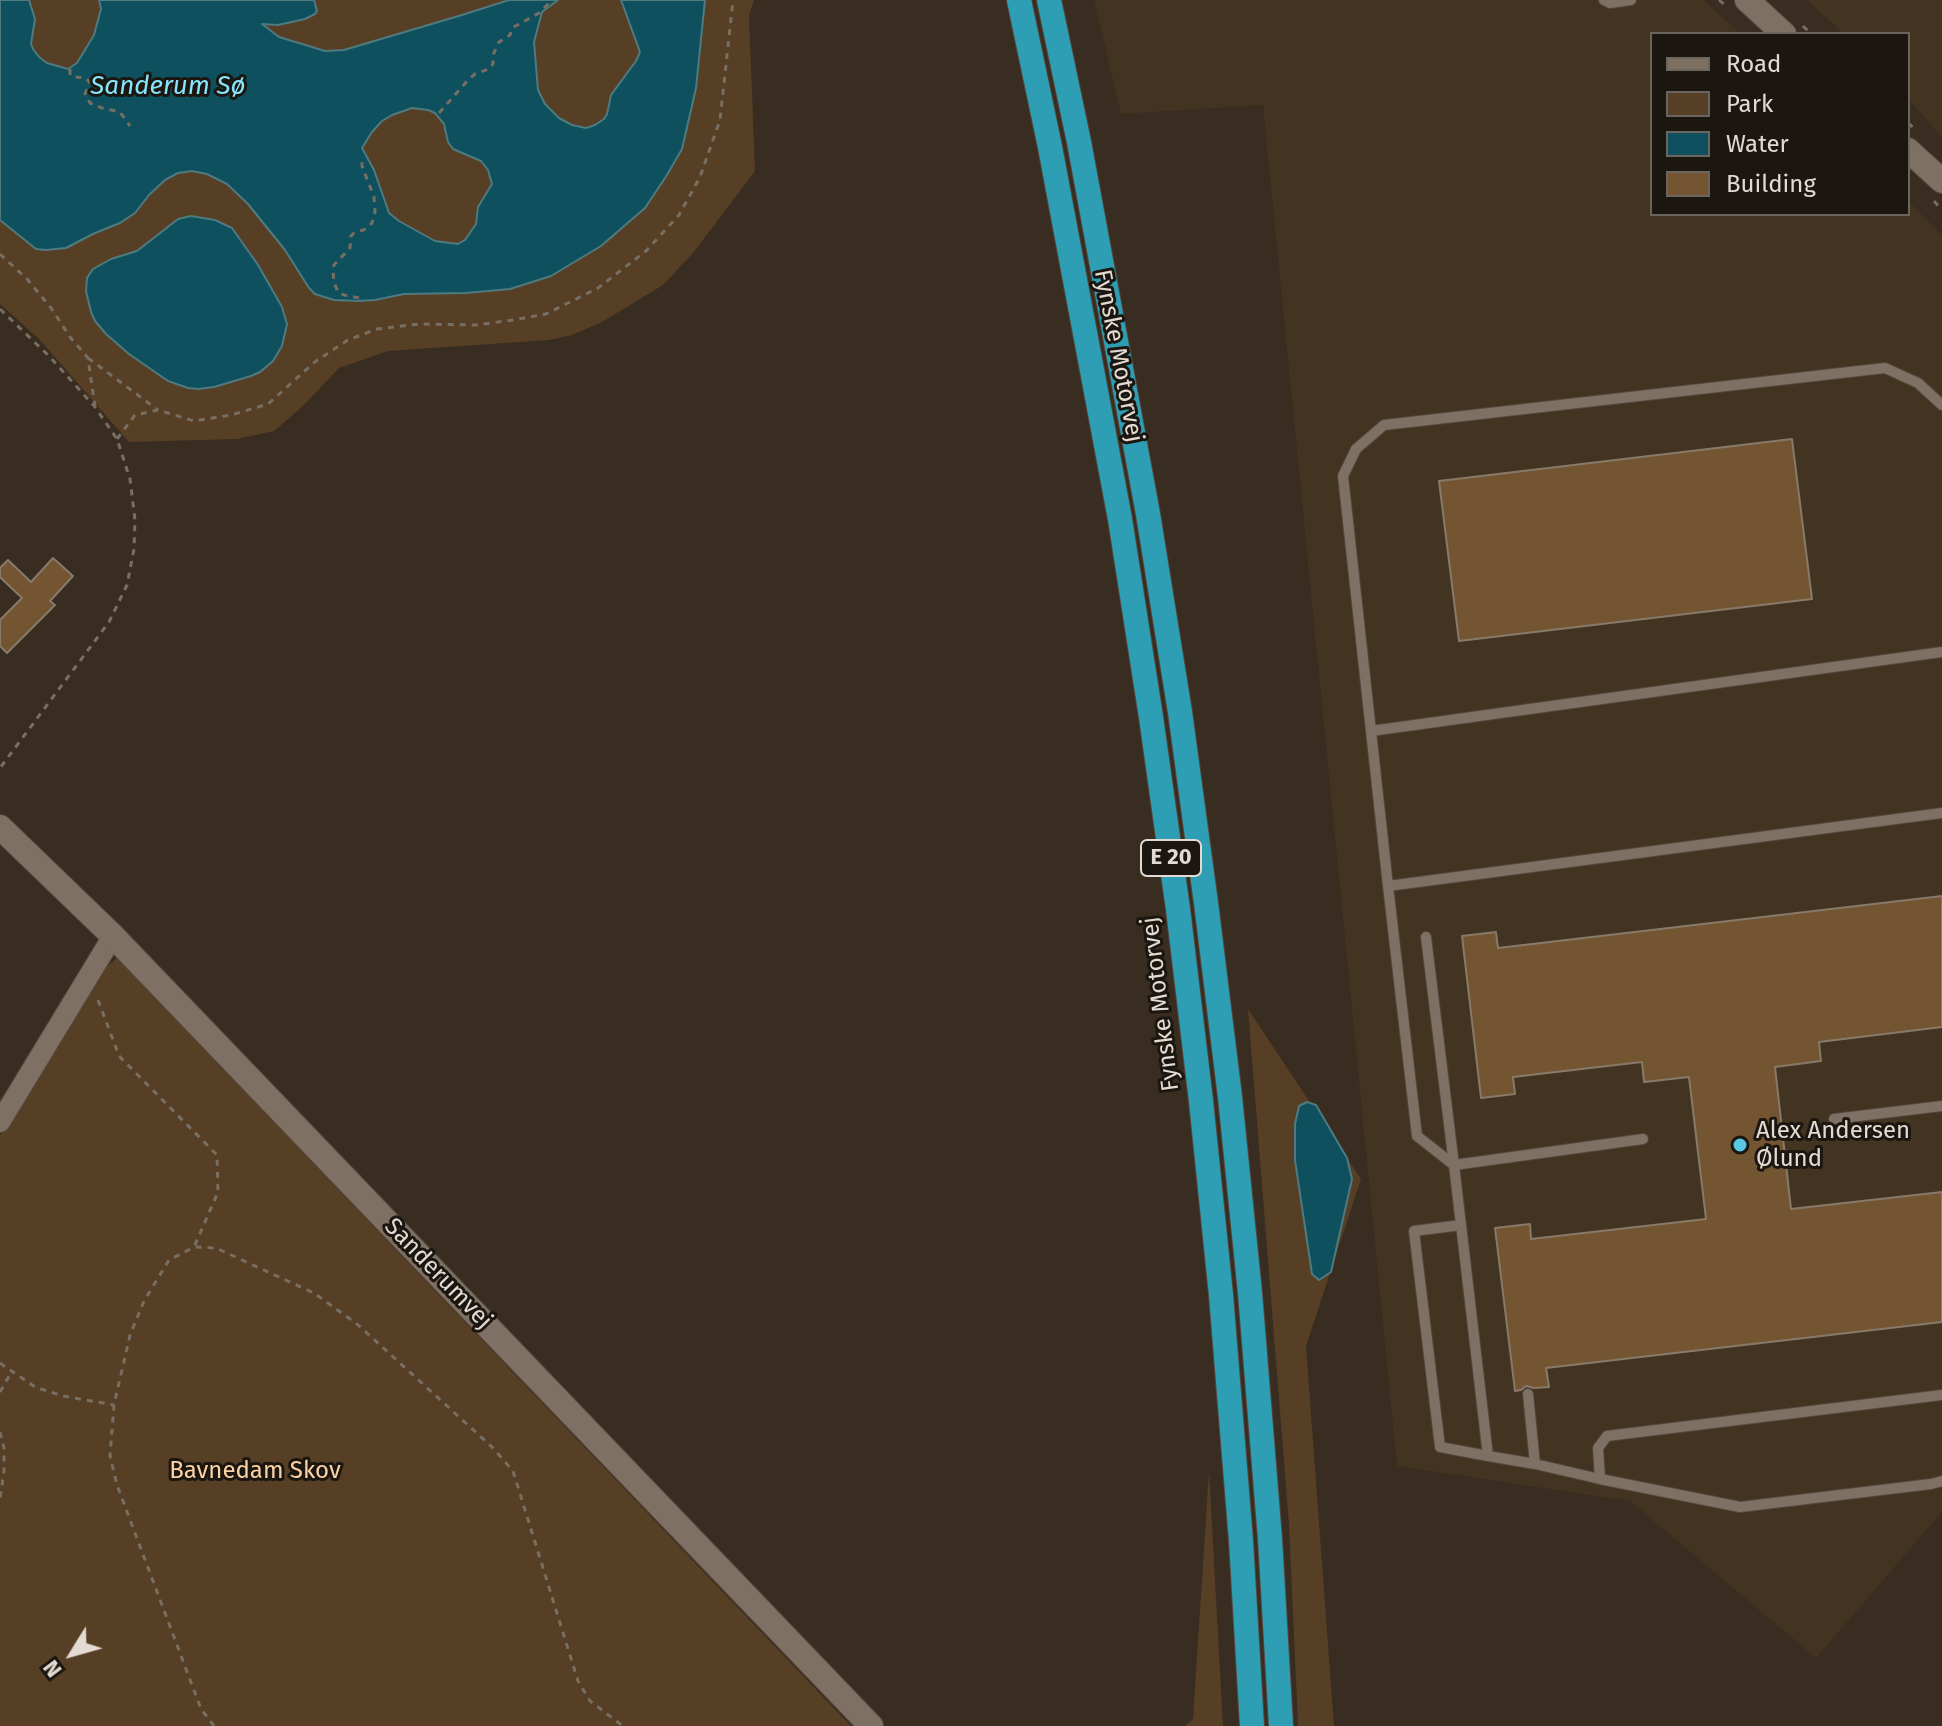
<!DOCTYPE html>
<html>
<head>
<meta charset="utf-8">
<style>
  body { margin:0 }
  #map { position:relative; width:1942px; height:1726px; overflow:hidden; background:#382d20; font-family:"Fira Sans",sans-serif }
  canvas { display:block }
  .legend { position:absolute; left:1650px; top:32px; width:260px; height:184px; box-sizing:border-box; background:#1b1610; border:2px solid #6b655e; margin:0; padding:10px 14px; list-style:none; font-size:24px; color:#e3dbd3 }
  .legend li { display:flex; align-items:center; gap:16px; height:40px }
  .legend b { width:40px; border:2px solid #6b655e }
  .north { position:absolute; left:32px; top:1614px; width:80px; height:80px; -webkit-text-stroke:6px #1b1610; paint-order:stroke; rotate:233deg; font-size:22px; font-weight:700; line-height:32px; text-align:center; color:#e3dbd3 }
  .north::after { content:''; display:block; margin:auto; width:28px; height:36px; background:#e3dbd3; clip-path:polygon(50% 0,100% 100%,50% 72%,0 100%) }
</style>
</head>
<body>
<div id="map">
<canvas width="1942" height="1726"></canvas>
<ul class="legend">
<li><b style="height:10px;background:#7e7062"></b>Road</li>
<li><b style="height:22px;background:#563f25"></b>Park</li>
<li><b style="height:22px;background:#0e505d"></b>Water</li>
<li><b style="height:22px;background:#745532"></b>Building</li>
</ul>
<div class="north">N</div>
</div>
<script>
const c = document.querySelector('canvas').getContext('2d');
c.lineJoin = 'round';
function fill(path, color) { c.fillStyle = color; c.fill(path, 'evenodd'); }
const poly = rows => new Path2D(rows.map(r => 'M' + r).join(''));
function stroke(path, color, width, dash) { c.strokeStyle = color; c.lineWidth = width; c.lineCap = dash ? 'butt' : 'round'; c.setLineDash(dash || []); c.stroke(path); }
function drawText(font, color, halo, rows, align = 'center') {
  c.font = font + ' "Fira Sans",sans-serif'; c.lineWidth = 6; c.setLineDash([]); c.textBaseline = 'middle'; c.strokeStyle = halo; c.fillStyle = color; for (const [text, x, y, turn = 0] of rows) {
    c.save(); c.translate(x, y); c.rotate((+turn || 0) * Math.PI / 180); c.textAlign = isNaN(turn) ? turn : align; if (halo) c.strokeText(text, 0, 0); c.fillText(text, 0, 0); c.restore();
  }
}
fill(poly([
  [1094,0,1703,0,1741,34,1652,34,1652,214,1908,214,1908,201,1942,235,1942,1512,1816,1658,1630,1501,1397,1466,1263,105,1121,114],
  [1807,0,1942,0,1942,137,1908,99,1908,34,1844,34]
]), '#433321');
fill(poly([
  [0,0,754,0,749,15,755,171,693,253,663,285,602,322,572,335,549,340,388,351,339,368,303,406,274,431,237,439,129,442,40,340,0,304],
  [117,958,851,1726,0,1726,0,1135,81,989],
  [1248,1009,1361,1179,1306,1346,1334,1726,1298,1726,1289,1524],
  [1209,1471,1223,1726,1185,1726,1193,1719]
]), '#563f25');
const water = poly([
  [0,0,29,0,35,19,31,44,33,49,39,57,47,63,68,69,77,63,94,35,101,9,99,0,314,0,317,11,315,14,305,19,278,25,262,24,279,37,325,51,344,50,462,15,509,0,558,0,542,12,534,42,538,90,545,104,559,118,572,125,586,128,595,125,604,119,607,114,611,95,636,61,640,52,621,0,705,0,696,88,682,149,667,175,645,208,601,246,551,276,510,289,466,293,404,294,375,300,358,301,334,300,315,294,309,288,285,250,248,204,227,184,207,174,192,171,178,173,165,180,149,195,135,213,120,223,95,233,66,248,46,250,36,249,0,220,0,0],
  [412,108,428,110,435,113,444,124,448,142,453,149,481,161,488,170,492,184,478,207,476,224,465,240,458,244,435,241,399,221,389,213,374,170,362,148,372,132,382,121,392,115,412,108],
  [191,216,215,220,232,228,258,265,282,307,287,324,282,346,273,361,260,372,251,376,214,387,198,389,188,388,168,381,129,354,106,334,95,321,91,312,86,291,87,278,93,269,111,259,137,251,178,219,191,216],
  [1307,1102,1316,1105,1347,1158,1352,1179,1331,1272,1319,1280,1312,1274,1295,1160,1295,1124,1299,1106,1307,1102]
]);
fill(water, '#0e505d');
stroke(water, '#4e7a80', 2);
const building = poly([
  [1792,439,1812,599,1459,641,1439,481,1792,439],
  [53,558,73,576,50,601,55,605,7,653,0,646,0,620,22,598,0,577,0,568,8,560,31,582,53,558],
  [1942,896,1942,1027,1819,1042,1821,1061,1775,1067,1791,1209,1942,1192,1942,1322,1546,1368,1549,1387,1534,1388,1526,1386,1521,1390,1515,1391,1495,1228,1530,1224,1531,1239,1706,1219,1689,1077,1644,1082,1642,1062,1513,1077,1515,1094,1481,1098,1462,936,1496,932,1498,948,1942,896]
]);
fill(building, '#745532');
stroke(building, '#887a6b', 2);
const service = poly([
  [1604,0,1610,3,1631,0],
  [1371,731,1942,652],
  [1388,886,1343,476,1356,449,1384,425,1885,368,1918,383,1942,405],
  [1426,937,1454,1165,1643,1139],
  [1834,1119,1942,1106],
  [1461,1225,1414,1231,1440,1447,1488,1456],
  [1528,1394,1535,1464,1488,1456,1454,1165,1417,1136,1388,886,1942,813],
  [1535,1464,1600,1479,1740,1507,1931,1484,1942,1481],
  [1600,1479,1598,1448,1607,1436,1942,1395]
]);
const minor = poly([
  [0,1122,113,936]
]);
const tertiary = poly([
  [1747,0,1784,34],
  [1908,150,1942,181],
  [0,827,113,936,871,1726]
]);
const motorway = poly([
  [1019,0,1050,147,1120,519,1151,717,1178,909,1201,1101,1221,1295,1241,1541,1252,1726],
  [1049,0,1079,142,1148,514,1180,712,1206,903,1230,1097,1250,1293,1270,1539,1281,1726]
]);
stroke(service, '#52483e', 12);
stroke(minor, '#52483e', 22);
stroke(tertiary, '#52483e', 26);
stroke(motorway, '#52483e', 26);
stroke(poly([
  [1719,0,1728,8],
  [1803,26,1811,34],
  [70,69,70,75,74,77,86,78,90,83,85,94,90,103,102,108,120,112,130,126],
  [439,113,468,80,475,74,489,69,493,64,493,55,499,42,510,35,512,28,539,13,549,3,550,0],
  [1908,123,1917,131],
  [1934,201,1942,210],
  [0,254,27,279,51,308,70,337,88,358,95,407],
  [359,298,344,295,338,292,334,282,333,271,334,265,350,248,351,236,354,233,366,229,372,223,375,212,374,197,362,166,362,160],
  [0,309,49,356,95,407,117,439,130,479,135,520,134,549,127,585,109,622,0,768],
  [88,358,158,410],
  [117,439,135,415,158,410,194,421,231,415,268,404,316,361,348,340,377,329,419,324,476,325,513,320,546,314,598,288,646,251,679,215,700,177,720,120,733,0],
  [98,1000,119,1056,217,1155,218,1192,194,1247],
  [0,1363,35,1387,63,1396,114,1405],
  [0,1392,12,1371],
  [0,1432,4,1448,4,1471,0,1500],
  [214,1726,201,1709,117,1485,110,1456,114,1405,130,1335,144,1301,169,1260,194,1247,216,1248,314,1293,357,1324,492,1447,513,1471,578,1681,590,1701,623,1726]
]), '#786f63', 3, [6, 6]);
stroke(service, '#7e7062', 10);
stroke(minor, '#7e7062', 20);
stroke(tertiary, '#7e7062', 24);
stroke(motorway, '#2e9eb4', 24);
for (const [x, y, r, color] of [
  [1740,1145,8,"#57c9e2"]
]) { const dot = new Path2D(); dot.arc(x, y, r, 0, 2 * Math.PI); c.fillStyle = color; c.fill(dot); stroke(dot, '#1b1610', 3); }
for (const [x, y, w] of [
  [1171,858,60]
]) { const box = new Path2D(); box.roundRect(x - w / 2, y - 18, w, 36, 6); c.fillStyle = '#1b1610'; c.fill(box); stroke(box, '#e3dbd3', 2); }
drawText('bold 22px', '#e3dbd3', null, [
  ["E 20",1171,858]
]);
drawText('24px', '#e3dbd3', '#1b1610', [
  ["Fynske Motorvej",1118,356,79],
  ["Fynske Motorvej",1161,1004,-97],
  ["Sanderumvej",438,1274,46]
]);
drawText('24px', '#e3dbd3', '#1b1610', [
  ["Alex Andersen",1756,1131],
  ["Ølund",1756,1159]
], 'left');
drawText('24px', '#fcd2a4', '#1b1610', [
  ["Bavnedam Skov",255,1471]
]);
drawText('italic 26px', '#86e5fb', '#1b1610', [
  ["Sanderum Sø",168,87]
]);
</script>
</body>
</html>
